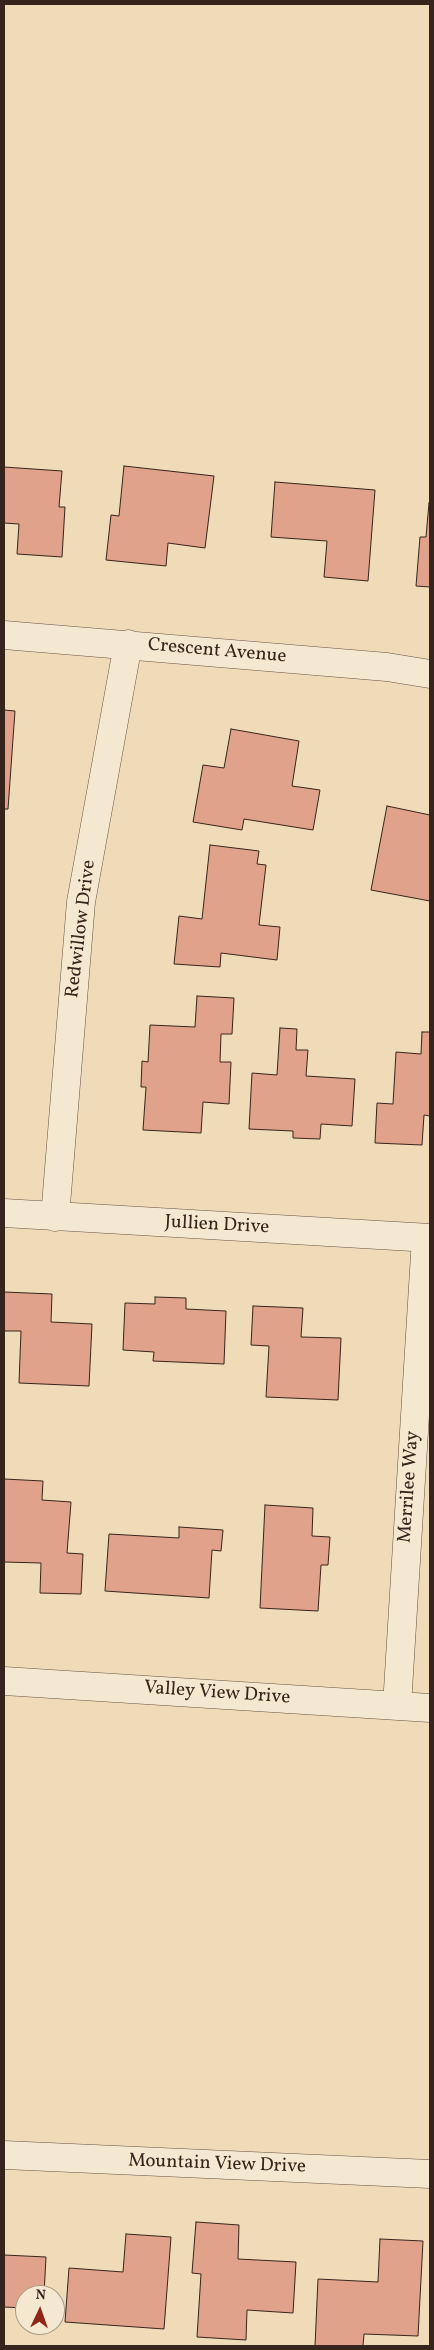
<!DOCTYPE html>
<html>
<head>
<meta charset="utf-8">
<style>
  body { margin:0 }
  #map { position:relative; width:434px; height:2350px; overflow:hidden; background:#efdbb8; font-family:Vollkorn,serif }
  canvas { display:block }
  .frame { position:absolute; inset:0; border:5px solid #37241c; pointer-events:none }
  .north { position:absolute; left:15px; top:2285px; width:50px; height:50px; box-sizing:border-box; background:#f5e8d1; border:1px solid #a99a89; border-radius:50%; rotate:3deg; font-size:14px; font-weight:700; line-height:20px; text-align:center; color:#37241c }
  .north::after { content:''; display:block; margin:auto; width:18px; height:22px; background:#8f2418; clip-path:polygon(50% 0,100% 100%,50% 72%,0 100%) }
</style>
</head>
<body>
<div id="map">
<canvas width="434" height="2350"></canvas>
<div class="frame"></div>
<div class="north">N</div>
</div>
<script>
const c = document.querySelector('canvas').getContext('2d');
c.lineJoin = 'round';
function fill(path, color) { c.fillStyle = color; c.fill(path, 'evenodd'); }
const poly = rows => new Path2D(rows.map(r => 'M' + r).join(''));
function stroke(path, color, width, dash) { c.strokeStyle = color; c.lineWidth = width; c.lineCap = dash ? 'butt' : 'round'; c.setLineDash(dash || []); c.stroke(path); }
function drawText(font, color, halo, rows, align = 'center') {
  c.font = font + ' Vollkorn,serif'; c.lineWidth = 4; c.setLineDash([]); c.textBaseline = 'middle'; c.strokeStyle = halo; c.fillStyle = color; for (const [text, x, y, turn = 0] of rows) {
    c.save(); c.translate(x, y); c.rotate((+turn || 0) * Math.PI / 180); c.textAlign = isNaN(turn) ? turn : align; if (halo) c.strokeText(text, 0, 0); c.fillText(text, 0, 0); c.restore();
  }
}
const building = poly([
  [124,466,214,476,205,548,168,543,166,566,106,560,111,515,119,516,124,466],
  [4,467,62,471,59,507,65,507,62,557,17,554,19,524,4,523,4,467],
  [275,482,375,490,368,581,324,577,327,541,271,537,275,482],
  [429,503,430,503,430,587,416,586,420,537,426,537,429,503],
  [4,710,15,711,8,809,4,809,4,710],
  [231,729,299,741,292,786,320,790,313,830,244,819,242,830,193,822,203,765,224,768,231,729],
  [387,806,430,815,430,901,371,890,387,806],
  [210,845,259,851,257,864,266,865,259,925,280,927,277,960,221,953,220,967,174,964,179,916,202,919,210,845],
  [197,996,234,998,232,1034,221,1034,220,1062,231,1062,229,1104,203,1102,201,1133,143,1130,146,1087,141,1087,142,1061,148,1062,150,1025,195,1027,197,996],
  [280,1028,297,1029,296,1050,308,1050,306,1076,355,1079,352,1126,321,1124,320,1139,293,1138,293,1131,249,1129,252,1073,277,1075,280,1028],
  [422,1032,430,1032,430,1116,424,1115,422,1145,375,1143,377,1103,393,1104,396,1052,421,1054,422,1032],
  [4,1292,52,1294,51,1322,92,1324,89,1386,19,1383,21,1331,4,1331,4,1292],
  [155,1297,186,1298,186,1309,226,1311,224,1364,153,1361,154,1352,123,1350,125,1303,155,1304,155,1297],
  [253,1306,303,1308,301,1337,341,1338,338,1400,266,1397,269,1346,251,1345,253,1306],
  [4,1479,43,1481,42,1500,71,1502,67,1553,83,1554,81,1594,40,1593,41,1563,4,1562,4,1479],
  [265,1505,313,1508,312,1536,330,1537,328,1565,321,1565,318,1611,260,1608,265,1505],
  [179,1527,223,1530,221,1551,212,1550,209,1598,105,1591,109,1534,179,1538,179,1527],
  [196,2222,239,2225,238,2259,296,2262,293,2313,247,2310,246,2340,197,2337,201,2274,192,2273,196,2222],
  [126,2234,171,2237,164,2329,65,2322,69,2268,123,2272,126,2234],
  [380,2239,423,2241,418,2336,364,2334,363,2346,315,2346,318,2279,378,2282,380,2239],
  [4,2255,46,2257,44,2295,25,2295,25,2308,4,2307,4,2255]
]);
fill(building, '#e0a28a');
stroke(building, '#37241c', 1);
const minor = poly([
  [4,635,387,667,430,674],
  [4,1213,430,1238],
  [55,1217,81,902,128,644],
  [4,1681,430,1708],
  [397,1706,426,1238],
  [4,2155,430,2174]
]);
stroke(minor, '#655243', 29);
stroke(minor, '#f5e8d1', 28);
drawText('19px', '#37241c', '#f5e8d1', [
  ["Crescent Avenue",217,652,5],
  ["Redwillow Drive",82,929,-83],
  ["Jullien Drive",217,1226,3],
  ["Merrilee Way",410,1487,-86],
  ["Valley View Drive",217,1694,4],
  ["Mountain View Drive",217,2165,2]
]);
</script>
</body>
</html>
